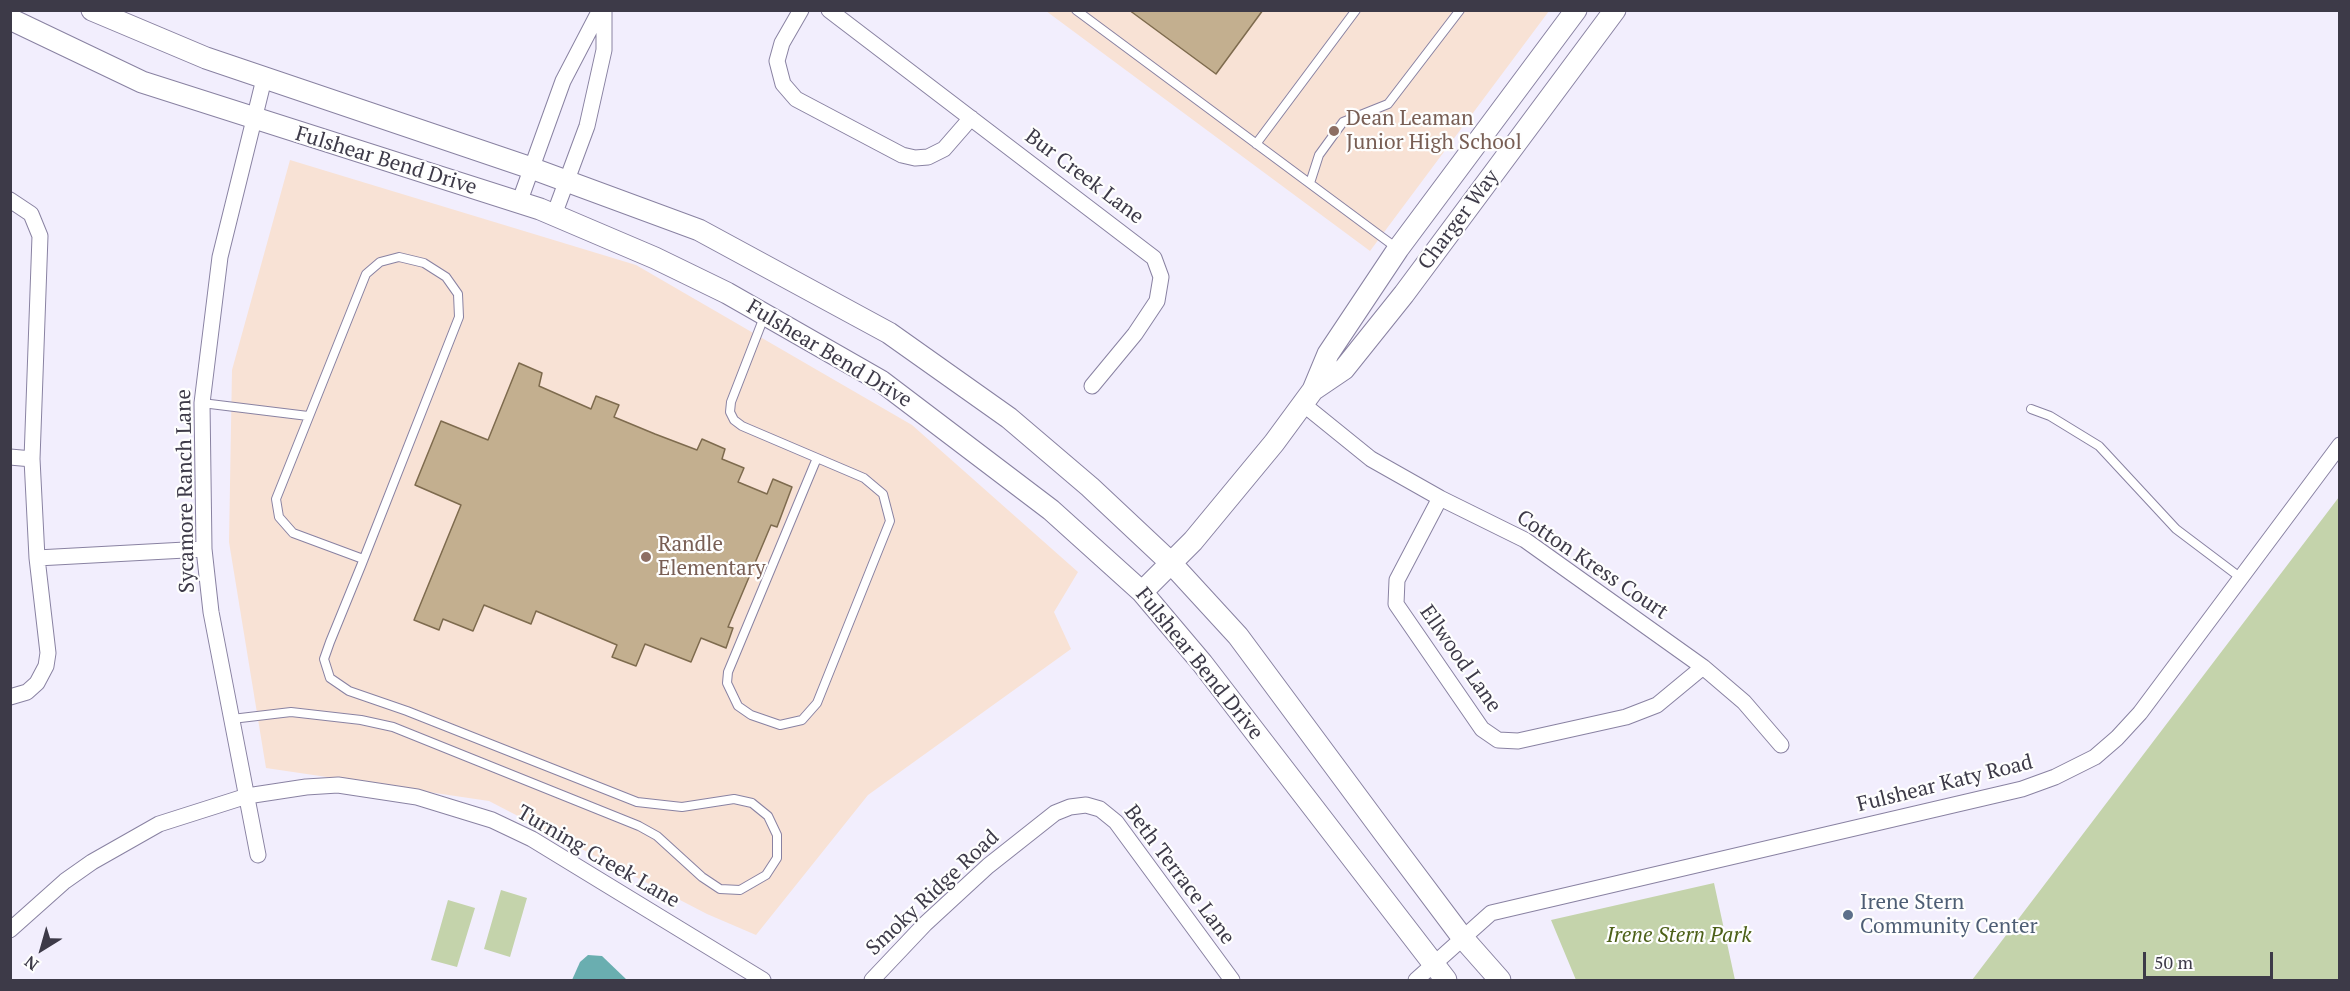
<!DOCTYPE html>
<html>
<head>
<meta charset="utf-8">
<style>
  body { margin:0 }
  #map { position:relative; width:2350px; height:991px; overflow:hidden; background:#f2eefd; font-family:"PT Serif",serif }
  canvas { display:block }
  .frame { position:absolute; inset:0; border:12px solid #3d3a48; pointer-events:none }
  .north { position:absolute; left:12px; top:919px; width:60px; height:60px; -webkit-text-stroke:4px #fefefe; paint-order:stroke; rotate:217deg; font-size:16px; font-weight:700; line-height:24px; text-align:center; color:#3d3a48 }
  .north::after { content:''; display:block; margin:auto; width:21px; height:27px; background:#3d3a48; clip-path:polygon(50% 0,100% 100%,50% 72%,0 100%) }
  .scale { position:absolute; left:2143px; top:952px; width:130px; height:27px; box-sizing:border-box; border:3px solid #3d3a48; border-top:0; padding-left:8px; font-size:18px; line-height:21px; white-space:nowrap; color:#3d3a48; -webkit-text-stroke:4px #fefefe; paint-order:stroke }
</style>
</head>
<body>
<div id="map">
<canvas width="2350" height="991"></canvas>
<div class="frame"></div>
<div class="north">N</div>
<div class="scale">50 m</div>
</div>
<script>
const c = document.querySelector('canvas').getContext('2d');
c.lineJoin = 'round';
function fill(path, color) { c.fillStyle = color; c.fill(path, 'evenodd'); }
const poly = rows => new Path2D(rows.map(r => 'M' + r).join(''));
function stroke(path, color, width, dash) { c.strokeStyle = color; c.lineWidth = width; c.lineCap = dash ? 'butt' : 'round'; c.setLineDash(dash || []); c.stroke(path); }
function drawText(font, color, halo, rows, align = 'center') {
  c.font = font + ' "PT Serif",serif'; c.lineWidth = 4.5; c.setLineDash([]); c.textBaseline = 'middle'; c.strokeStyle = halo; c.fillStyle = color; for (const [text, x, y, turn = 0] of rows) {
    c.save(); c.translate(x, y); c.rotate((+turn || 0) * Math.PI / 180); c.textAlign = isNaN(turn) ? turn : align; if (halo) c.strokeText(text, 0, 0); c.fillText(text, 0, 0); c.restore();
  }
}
fill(poly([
  [1046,11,1549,11,1370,251],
  [290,160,636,265,912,425,1078,572,1054,612,1071,649,868,795,756,935,707,914,489,801,266,768,229,542,232,370]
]), '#f8e2d5');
fill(poly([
  [2339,497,2339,980,1972,980],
  [1714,883,1735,980,1576,980,1551,920],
  [501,890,527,898,510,957,484,949],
  [448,900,475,908,457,967,431,960]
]), '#c4d3ab');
fill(poly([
  [588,955,602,956,627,980,572,980,580,962]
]), '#6aaeb0');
const building = poly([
  [1129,10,1263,10,1216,74,1129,10],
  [519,363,542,373,539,386,591,409,596,396,619,405,614,417,655,434,697,450,702,439,725,449,722,459,744,468,738,482,767,494,773,479,792,487,777,527,771,525,728,627,733,628,726,648,701,638,691,662,645,644,636,666,612,657,617,645,536,611,531,624,484,605,473,631,443,619,439,630,414,620,461,505,415,485,441,421,488,440,519,363]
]);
fill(building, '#c3af8f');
stroke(building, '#7e6b4e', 1.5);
const lane = poly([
  [1076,10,1398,249],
  [1256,144,1356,10],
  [1310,183,1319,155,1343,122,1388,104,1460,10],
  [764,317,731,402,730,412,734,420,742,426,864,478,883,494,890,521,817,703,802,720,780,725,751,715,738,706,727,683,728,672,817,458],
  [202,403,308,416],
  [2031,409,2050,416,2099,446,2176,529,2241,578],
  [232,719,291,712,361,720,393,727,639,826,657,836,702,877,720,889,740,890,766,875,777,858,777,835,768,816,752,803,734,799,682,807,637,802,407,711,349,691,330,678,324,659,330,642,361,566,459,317,458,294,446,277,424,263,399,257,380,262,366,274,276,499,279,517,293,533,363,559]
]);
const street = poly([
  [801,10,782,43,777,61,783,84,796,99,902,155,915,158,928,157,944,149,971,118],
  [829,10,1154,258,1161,277,1157,301,1135,334,1092,386],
  [10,200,31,214,40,236,32,459,37,558,48,653,46,666,37,683,27,692,10,697],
  [519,203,563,81,600,10],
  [554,215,587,126,604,50,604,10],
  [1303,404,1371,459,1440,498,1525,540,1703,667,1744,702,1781,745],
  [10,457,32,459],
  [1440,498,1397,580,1396,604,1482,729,1498,740,1518,741,1626,717,1657,705,1703,667],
  [37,558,204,549],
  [258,855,211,612,204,549,202,403,220,257,264,79],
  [10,930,65,881,92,862,159,824,247,796,306,787,338,785,417,797,492,820,532,839,763,980],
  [872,980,925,924,988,866,1055,813,1070,807,1086,805,1100,809,1116,822,1232,980],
  [1416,980,1491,913,2022,789,2055,777,2095,757,2117,738,2140,713,2340,445]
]);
const secondary = poly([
  [92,10,206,58,531,168,699,230,889,333,1009,418,1090,487,1171,563,1238,636,1384,833,1462,937,1500,980],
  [10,19,142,82,540,209,655,258,727,293,881,381,1051,510,1142,592,1202,663,1446,980],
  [1313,390,1344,369,1404,294,1615,10],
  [1142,592,1193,541,1274,443,1313,390,1328,354,1398,249,1576,10]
]);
stroke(lane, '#8982a2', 10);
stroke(street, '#8982a2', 17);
stroke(secondary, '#8982a2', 23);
stroke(lane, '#fff', 8);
stroke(street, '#fff', 15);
stroke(secondary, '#fff', 21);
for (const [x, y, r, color] of [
  [1334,131,6,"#8d6e63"],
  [646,557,6,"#8d6e63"],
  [1848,915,6,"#5c6f8a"]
]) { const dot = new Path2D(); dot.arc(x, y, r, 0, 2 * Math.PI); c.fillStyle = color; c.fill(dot); stroke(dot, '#fefefe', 2); }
drawText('21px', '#785e54', '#fefefe', [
  ["Dean Leaman",1346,119],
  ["Junior High School",1346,143],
  ["Randle",658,545],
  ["Elementary",658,569]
], 'left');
drawText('21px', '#3d3a48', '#fefefe', [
  ["Fulshear Bend Drive",386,161,17],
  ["Bur Creek Lane",1084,177,37],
  ["Charger Way",1459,220,-53],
  ["Fulshear Bend Drive",829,354,31],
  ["Sycamore Ranch Lane",186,491,-91],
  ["Cotton Kress Court",1592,565,34],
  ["Ellwood Lane",1460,659,55],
  ["Fulshear Bend Drive",1199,664,51],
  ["Fulshear Katy Road",1945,784,-14],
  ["Turning Creek Lane",598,857,30],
  ["Beth Terrace Lane",1179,875,53],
  ["Smoky Ridge Road",933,893,-43]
]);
drawText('21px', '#4e5e75', '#fefefe', [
  ["Irene Stern",1860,903],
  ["Community Center",1860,927]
], 'left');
drawText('italic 21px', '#4c6018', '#fefefe', [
  ["Irene Stern Park",1679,936]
]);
</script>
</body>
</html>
